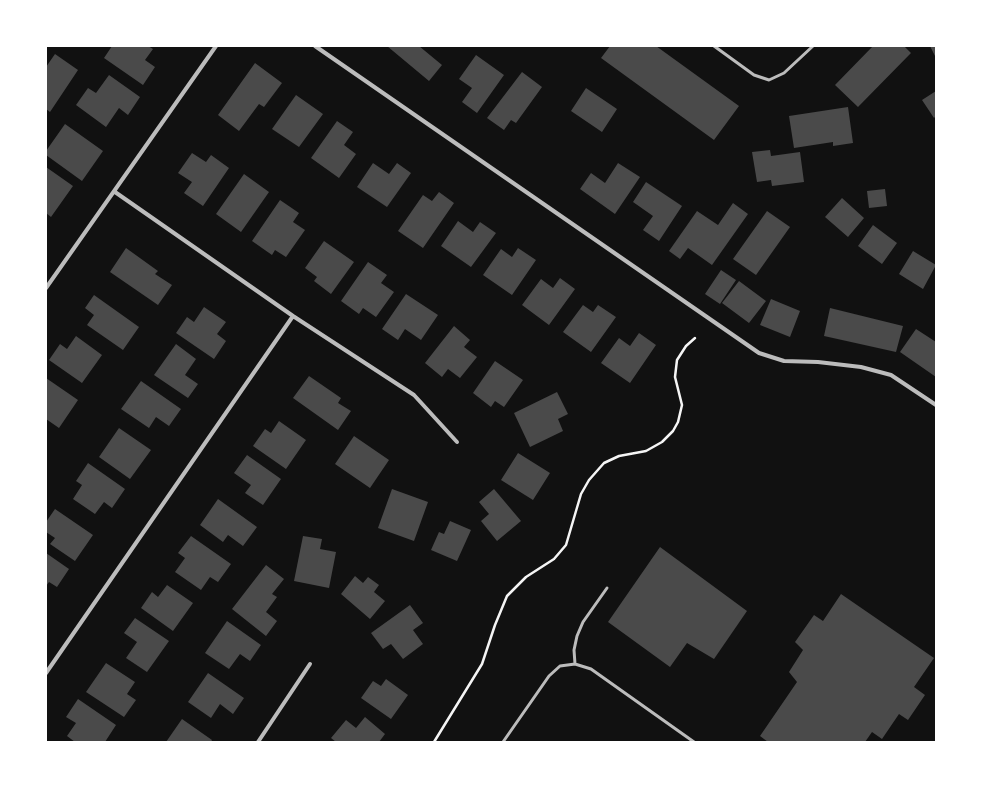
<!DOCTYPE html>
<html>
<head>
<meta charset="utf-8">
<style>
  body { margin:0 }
  #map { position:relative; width:982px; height:788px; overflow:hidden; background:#111; font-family:Inter,sans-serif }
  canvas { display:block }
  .frame { position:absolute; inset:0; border:47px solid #fff; pointer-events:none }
</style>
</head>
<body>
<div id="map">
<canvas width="982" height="788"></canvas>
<div class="frame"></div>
</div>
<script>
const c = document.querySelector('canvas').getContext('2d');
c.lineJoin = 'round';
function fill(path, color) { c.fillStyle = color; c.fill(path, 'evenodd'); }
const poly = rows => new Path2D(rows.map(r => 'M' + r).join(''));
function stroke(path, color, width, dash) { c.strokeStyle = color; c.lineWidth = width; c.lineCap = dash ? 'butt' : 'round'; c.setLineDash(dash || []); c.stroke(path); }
fill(poly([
  [112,46,148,46,153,49,145,60,155,67,143,85,104,58],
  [387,46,419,46,442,65,429,81],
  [610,46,656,46,739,106,714,140,601,58],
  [873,46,904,46,911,53,858,107,835,85],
  [930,46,936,46,936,58],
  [55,54,78,70,50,112,46,109,46,67],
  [476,55,504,75,477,113,462,102,472,88,459,79],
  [255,63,282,83,264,107,259,104,239,131,218,115],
  [522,72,542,87,516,123,511,120,504,130,487,118],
  [109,75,140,97,128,115,119,108,106,127,76,105,88,88,96,93],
  [586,88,617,109,602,132,571,111],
  [936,91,936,116,934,118,922,100],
  [296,95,323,114,299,147,272,129],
  [848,107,853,143,833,146,833,142,794,148,789,116],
  [337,121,353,132,344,145,356,154,339,178,311,158],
  [65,124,103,151,82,181,46,155,46,151],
  [770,150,771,156,800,152,804,182,772,186,771,180,757,182,752,152],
  [192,153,206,162,211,155,229,168,203,206,184,193,192,182,178,173],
  [373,163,389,174,397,163,411,173,387,207,357,187],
  [618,163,640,177,615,214,580,189,591,173,605,183],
  [46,167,73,186,51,217,46,213],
  [244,174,269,192,241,232,216,214],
  [646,182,682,206,659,241,643,230,653,216,633,202],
  [885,189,887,206,869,208,867,191],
  [439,192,454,203,423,248,398,231,423,195,432,201],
  [842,198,864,218,848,237,825,217],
  [280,200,299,213,293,222,305,230,286,257,275,250,272,255,252,241],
  [733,203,748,214,712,265,688,248,680,259,669,251,697,211,718,225],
  [767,211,790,227,756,275,733,259],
  [458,221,473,232,480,222,496,233,471,267,441,246],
  [873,225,897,243,882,264,858,246],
  [324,241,354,262,331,294,314,281,317,277,305,268],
  [126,248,158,271,155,274,172,285,158,305,110,272],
  [518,248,536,260,512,295,483,275,501,249,512,257],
  [913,251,936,265,923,289,899,274],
  [368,262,387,275,381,283,394,292,376,317,363,308,359,314,341,301],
  [721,270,736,280,720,304,705,294],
  [560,278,575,289,549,325,522,305,541,279,553,288],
  [739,281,766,301,749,323,722,303],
  [406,294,438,315,421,340,405,329,398,340,382,329],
  [94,295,139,327,123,350,87,325,94,315,85,308],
  [771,299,800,311,790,337,760,325],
  [583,305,593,312,598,305,616,317,591,352,563,332],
  [204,307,226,322,217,334,226,341,214,359,176,333,187,317,194,322],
  [830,308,903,326,896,352,824,336],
  [454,326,470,340,464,347,477,357,460,378,448,369,442,377,425,363],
  [916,329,936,342,936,377,900,352],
  [639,333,656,345,630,383,601,363,619,338,630,346],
  [76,336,102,355,82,383,49,360,60,344,67,349],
  [176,344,196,359,185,375,198,384,188,398,154,375],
  [495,361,523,380,504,407,495,401,491,407,473,393],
  [309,376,341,398,338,403,351,411,338,430,293,398],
  [46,378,78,400,59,428,46,419],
  [141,381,181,409,169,426,156,417,149,428,121,409],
  [557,392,568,414,558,419,563,431,530,447,514,413],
  [279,421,306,440,286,469,253,446,265,429,271,433],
  [119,428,151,450,130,479,99,457],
  [354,436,389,460,370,488,335,464],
  [518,453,550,473,533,500,501,480],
  [247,455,281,479,263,505,245,493,251,485,234,473],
  [88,463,125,489,112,508,104,502,95,514,73,499,82,485,76,481],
  [392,489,428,502,414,541,378,528],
  [494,489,521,521,497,541,481,521,489,514,479,502],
  [218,499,257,527,243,546,228,535,223,542,200,525],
  [55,509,93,535,75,561,50,544,55,538,46,532,46,522],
  [450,521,471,530,457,561,431,550,439,532,444,534],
  [191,536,231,564,218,582,210,577,201,590,175,572,185,558,178,553],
  [303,536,322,539,320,549,336,552,329,588,294,581],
  [660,547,747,611,714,659,687,643,670,667,608,622],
  [46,553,69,569,57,587,49,582,46,586],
  [266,565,284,579,272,594,277,597,266,612,277,621,266,636,232,609],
  [355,576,363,583,368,577,379,585,374,592,385,601,370,619,341,594],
  [167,585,193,603,173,631,141,608,152,592,158,597],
  [841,594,934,658,914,687,925,695,908,720,899,714,882,739,872,732,865,742,768,742,760,736,797,682,789,672,803,650,795,642,814,615,823,621],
  [410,605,423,623,413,630,423,644,403,659,391,644,383,649,371,633],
  [135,618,169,641,147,672,126,658,137,642,124,633],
  [227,621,261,645,250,661,240,654,229,669,205,653],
  [106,663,135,682,127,694,136,700,124,717,86,692],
  [208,673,244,698,233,714,220,704,211,718,188,702],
  [386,679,408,695,391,719,361,698,373,681,381,686],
  [78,699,116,725,105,742,75,742,67,736,76,723,66,717],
  [365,717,385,734,379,742,336,742,331,738,346,720,356,728],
  [182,719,212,740,211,742,166,742]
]), '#4a4a4a');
stroke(poly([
  [434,742,482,664,495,625,507,596,526,577,554,559,566,545,581,494,589,480,604,463,619,456,646,451,662,442,673,431,678,422,682,405,675,377,677,360,686,346,695,338]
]), '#f5f5f5', 2.5);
stroke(poly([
  [714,46,754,75,769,80,784,73,813,46],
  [575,664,574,650,577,636,583,622,607,588],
  [503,742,549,676,560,666,575,664,591,669,694,742]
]), '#bcbcbc', 3);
stroke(poly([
  [315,46,759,353,784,361,818,362,861,367,891,375,936,405],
  [115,192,293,316,414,395,457,442],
  [46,288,216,46],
  [46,673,293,316],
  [258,742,310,664]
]), '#bcbcbc', 4);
</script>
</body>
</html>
